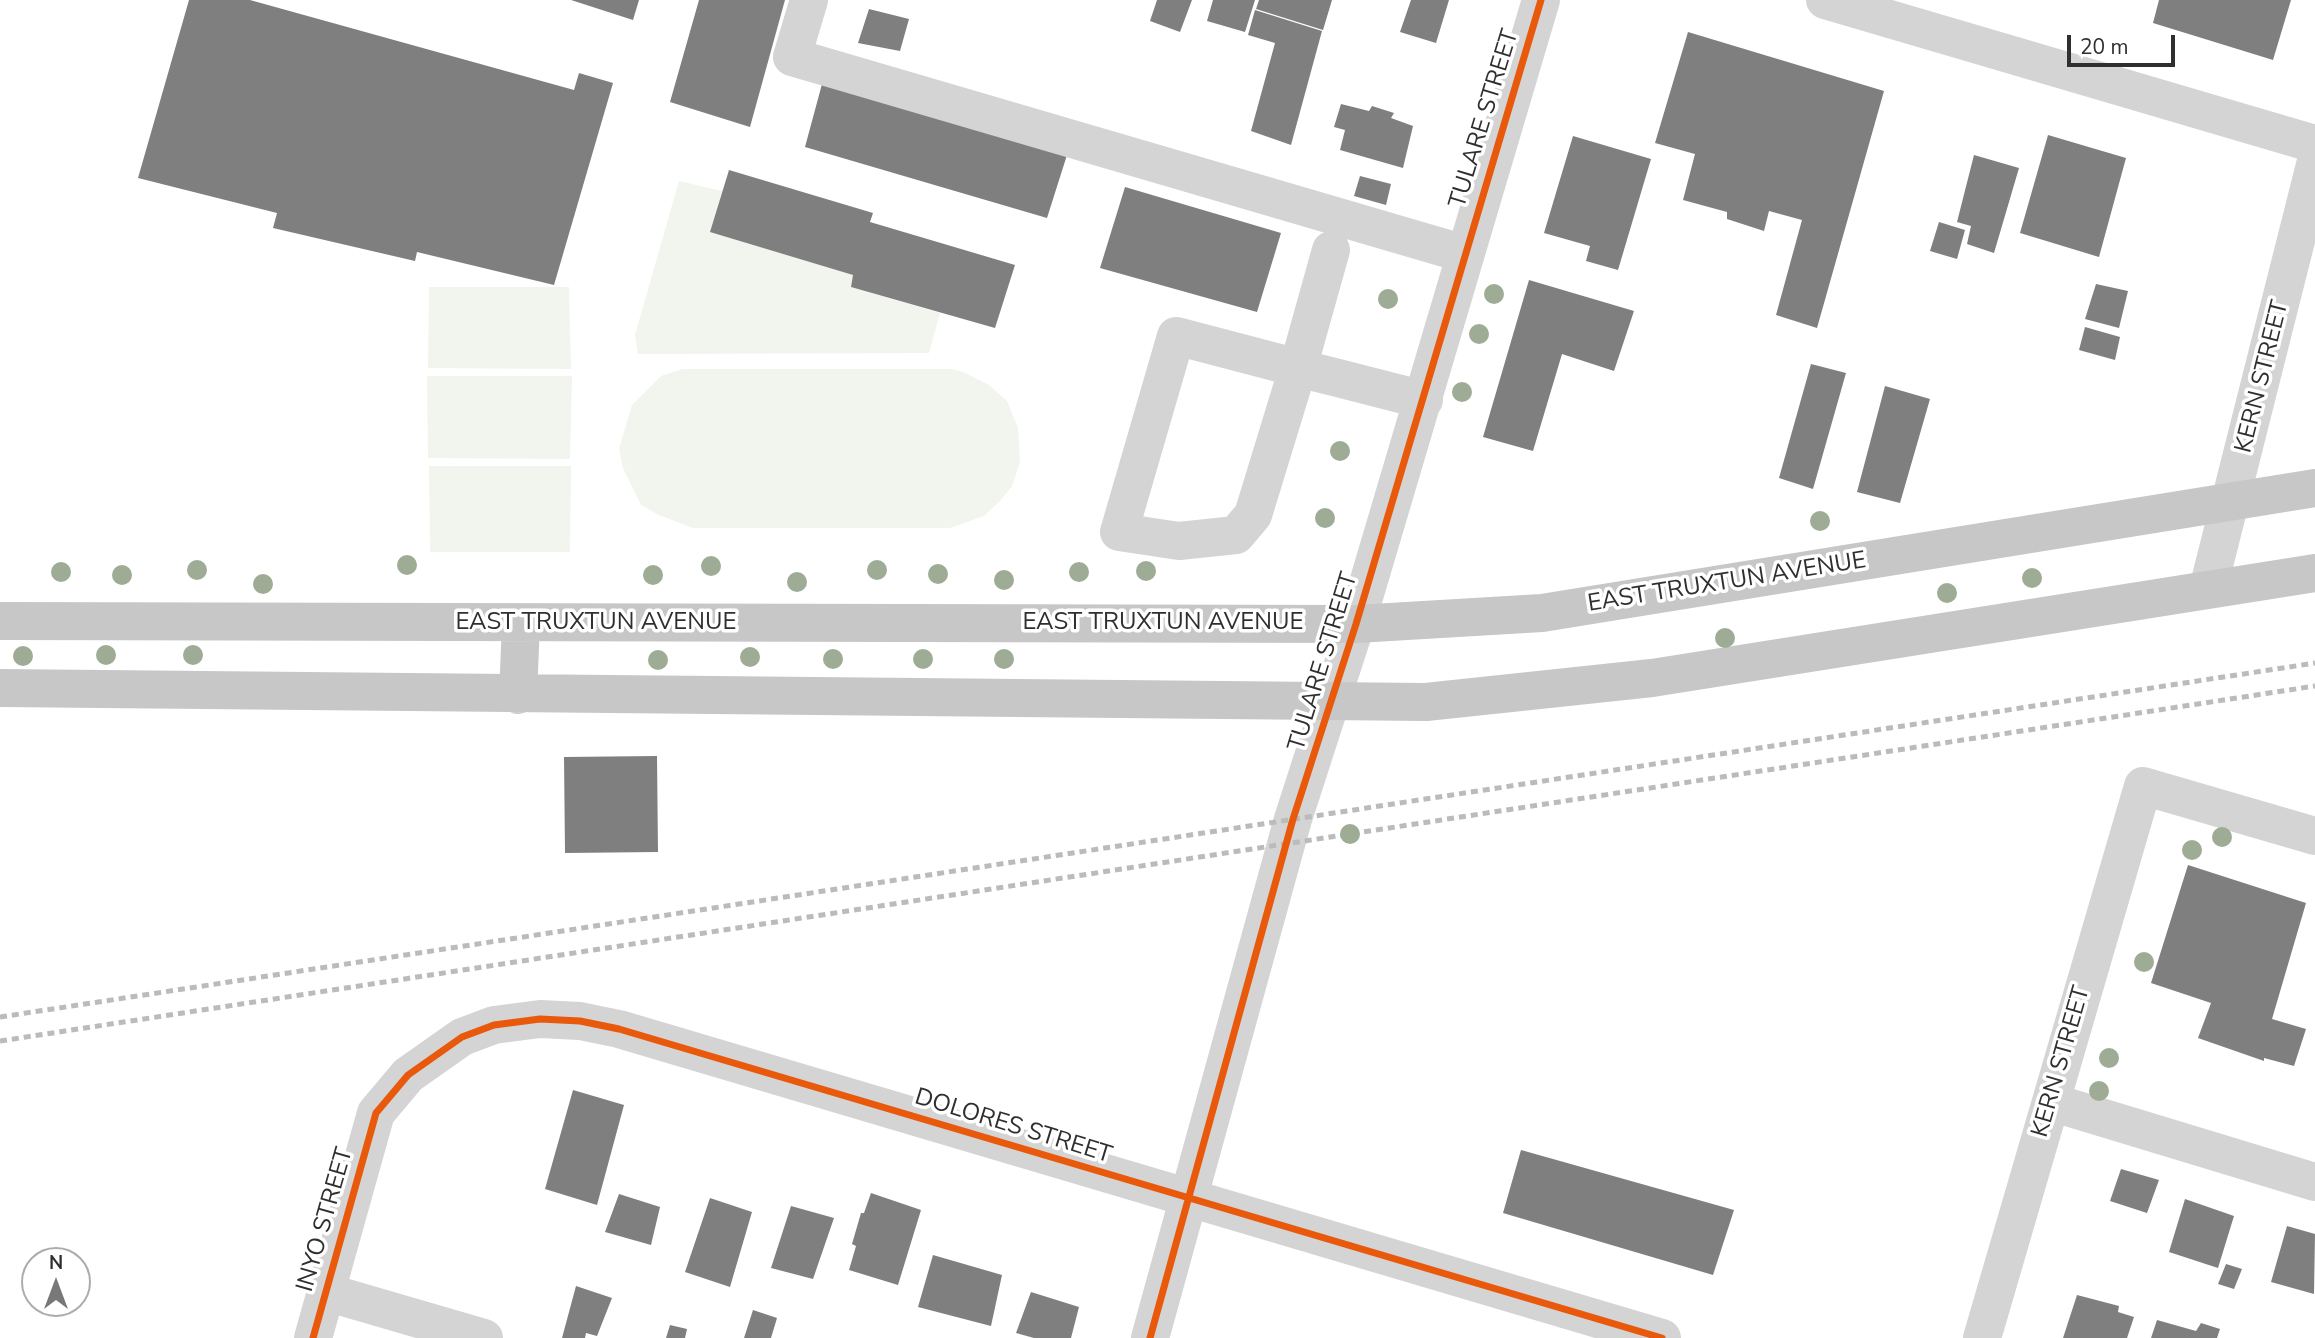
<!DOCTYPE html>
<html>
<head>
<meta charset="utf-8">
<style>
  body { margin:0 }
  #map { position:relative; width:2315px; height:1338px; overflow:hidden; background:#fff; font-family:"Nunito Sans",sans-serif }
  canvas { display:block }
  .north { position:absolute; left:21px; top:1247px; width:70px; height:70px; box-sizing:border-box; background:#fff; border:2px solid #acacac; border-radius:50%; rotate:0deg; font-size:19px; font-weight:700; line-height:28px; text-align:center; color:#2f2f2f }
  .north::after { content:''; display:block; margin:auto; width:24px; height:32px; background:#787878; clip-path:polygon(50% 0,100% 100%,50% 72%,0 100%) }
  .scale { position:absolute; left:2067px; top:35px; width:108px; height:32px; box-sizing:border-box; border:4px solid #2f2f2f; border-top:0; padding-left:9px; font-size:21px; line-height:24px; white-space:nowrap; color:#2f2f2f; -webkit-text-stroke:5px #fff; paint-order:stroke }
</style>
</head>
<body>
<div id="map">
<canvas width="2315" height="1338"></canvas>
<div class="north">N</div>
<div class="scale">20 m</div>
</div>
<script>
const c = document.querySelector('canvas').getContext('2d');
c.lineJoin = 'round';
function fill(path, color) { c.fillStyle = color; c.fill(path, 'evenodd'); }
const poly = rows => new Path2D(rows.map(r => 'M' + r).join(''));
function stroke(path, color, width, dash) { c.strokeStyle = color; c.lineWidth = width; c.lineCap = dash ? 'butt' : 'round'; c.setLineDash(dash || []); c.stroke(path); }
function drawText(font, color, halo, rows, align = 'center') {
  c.font = font + ' "Nunito Sans",sans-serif'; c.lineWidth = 7; c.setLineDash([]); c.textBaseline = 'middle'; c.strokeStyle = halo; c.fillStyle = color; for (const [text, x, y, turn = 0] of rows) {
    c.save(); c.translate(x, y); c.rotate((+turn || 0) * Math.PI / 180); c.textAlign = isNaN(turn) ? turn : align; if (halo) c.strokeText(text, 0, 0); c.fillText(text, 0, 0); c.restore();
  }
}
fill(poly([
  [679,181,722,191,711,232,853,275,851,287,940,313,929,353,638,354,635,335],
  [429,287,569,287,571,369,428,368],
  [682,369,952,369,963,372,989,385,1007,401,1018,428,1020,462,1012,486,1000,501,984,516,950,528,693,528,659,515,641,505,623,468,619,449,632,405,661,376],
  [427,376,572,376,570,459,428,458],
  [429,466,571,466,570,552,430,552]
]), '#f1f5ed');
fill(poly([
  [189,0,250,0,574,90,579,73,613,83,554,285,417,252,415,261,273,228,277,213,138,178],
  [571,0,639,0,633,20],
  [699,0,785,0,750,127,670,102],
  [1157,0,1192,0,1180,32,1150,21],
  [1213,0,1255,0,1245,32,1207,21],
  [1259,0,1332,0,1323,30,1256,9],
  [1411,0,1449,0,1436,43,1400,32],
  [2159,0,2291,0,2273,60,2153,23],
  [869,9,909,19,900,51,858,43],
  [1255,10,1322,31,1291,145,1251,131,1275,43,1248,35],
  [1688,32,1884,91,1817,328,1776,315,1802,220,1769,211,1764,231,1727,219,1727,212,1683,200,1695,154,1655,143],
  [822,84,1067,155,1047,218,805,147],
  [1341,104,1369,111,1372,106,1394,113,1391,118,1413,126,1403,168,1340,150,1345,130,1334,127],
  [2048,135,2126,158,2099,257,2020,233],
  [1573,136,1651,159,1618,270,1586,261,1590,246,1544,233],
  [1974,155,2019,168,1994,253,1967,244,1971,226,1957,222],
  [729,170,873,213,870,222,1015,265,995,328,851,287,853,275,710,232],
  [1360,176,1391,184,1386,205,1354,196],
  [1125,187,1281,233,1257,312,1100,268],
  [1939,222,1965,230,1957,259,1930,251],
  [1529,280,1634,311,1614,371,1562,354,1533,451,1483,437],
  [2096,284,2128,291,2119,328,2085,319],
  [2085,327,2120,337,2115,360,2079,350],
  [1811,364,1846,373,1813,489,1779,478],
  [1885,386,1930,399,1900,503,1857,492],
  [657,756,658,852,565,853,564,757],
  [2188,865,2306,903,2272,1019,2306,1029,2294,1066,2264,1058,2264,1061,2198,1038,2211,1003,2151,983],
  [573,1090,624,1105,597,1205,545,1189],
  [1521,1150,1734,1210,1713,1275,1503,1213],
  [2121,1169,2159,1180,2147,1213,2110,1201],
  [871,1193,921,1210,898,1285,849,1270,856,1246,852,1244,861,1213,864,1213],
  [619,1194,660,1207,651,1245,605,1232],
  [710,1198,752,1212,730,1287,685,1272],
  [2185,1199,2234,1216,2218,1268,2169,1252],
  [791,1206,834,1218,813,1279,771,1268],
  [2287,1226,2315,1234,2314,1294,2271,1282],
  [933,1255,1002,1275,991,1326,918,1307],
  [2226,1264,2242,1269,2234,1289,2218,1284],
  [576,1286,612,1298,597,1336,586,1333,585,1338,562,1338],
  [1031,1292,1079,1307,1071,1338,1034,1338,1016,1333],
  [2077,1295,2119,1306,2118,1312,2134,1317,2127,1338,2063,1338],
  [753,1310,777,1318,771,1338,744,1338],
  [2157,1320,2196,1331,2201,1323,2220,1329,2217,1338,2151,1338],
  [670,1325,687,1329,685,1338,666,1338]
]), '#7f7f7f');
stroke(poly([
  [809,0,792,57,1465,254],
  [1825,0,2315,144],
  [1331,250,1298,368,1253,515,1236,535,1179,541,1119,532,1176,336,1298,368,1338,378,1424,400],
  [2208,589,2315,165],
  [2051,1102,2315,1182],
  [326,1292,484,1338],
  [313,1338,376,1113,408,1075,462,1037,494,1025,540,1019,580,1021,619,1029,1662,1338],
  [1150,1338,1293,819,1356,624,1541,0],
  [1982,1338,2143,786,2315,836]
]), '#d4d4d4', 38);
stroke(poly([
  [0,621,1356,624,1542,613,2315,488],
  [0,688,1426,702,1652,678,2315,573],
  [518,695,521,623]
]), '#c7c7c7', 38);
stroke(poly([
  [0,1017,2315,663],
  [0,1041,2315,686]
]), '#bbb', 5, [7, 5]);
stroke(poly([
  [313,1338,376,1113,408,1075,462,1037,494,1025,540,1019,580,1021,619,1029,1662,1338],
  [1150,1338,1293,819,1356,624,1541,0]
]), '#e8590c', 7);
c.fillStyle = '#9fac95';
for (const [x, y] of [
  [1494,294],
  [1388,299],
  [1479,334],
  [1462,392],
  [1340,451],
  [1325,518],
  [1820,521],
  [407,565],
  [711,566],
  [197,570],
  [877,570],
  [1146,571],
  [61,572],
  [1079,572],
  [938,574],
  [122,575],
  [653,575],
  [2032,578],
  [1004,580],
  [797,582],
  [263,584],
  [1947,593],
  [1725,638],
  [106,655],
  [193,655],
  [23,656],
  [750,657],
  [833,659],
  [923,659],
  [1004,659],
  [658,660],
  [1350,834],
  [2222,837],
  [2192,850],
  [2144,962],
  [2109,1058],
  [2099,1091]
]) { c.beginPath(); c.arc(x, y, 10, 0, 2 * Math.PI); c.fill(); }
drawText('24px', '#2f2f2f', '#fff', [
  ["TULARE STREET",1485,119,-73],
  ["KERN STREET",2263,377,-76],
  ["EAST TRUXTUN AVENUE",1727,583,-9],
  ["EAST TRUXTUN AVENUE",596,623],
  ["EAST TRUXTUN AVENUE",1163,623],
  ["TULARE STREET",1324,662,-73],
  ["KERN STREET",2062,1062,-74],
  ["DOLORES STREET",1013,1127,17],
  ["INYO STREET",326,1220,-74]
]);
</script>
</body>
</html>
